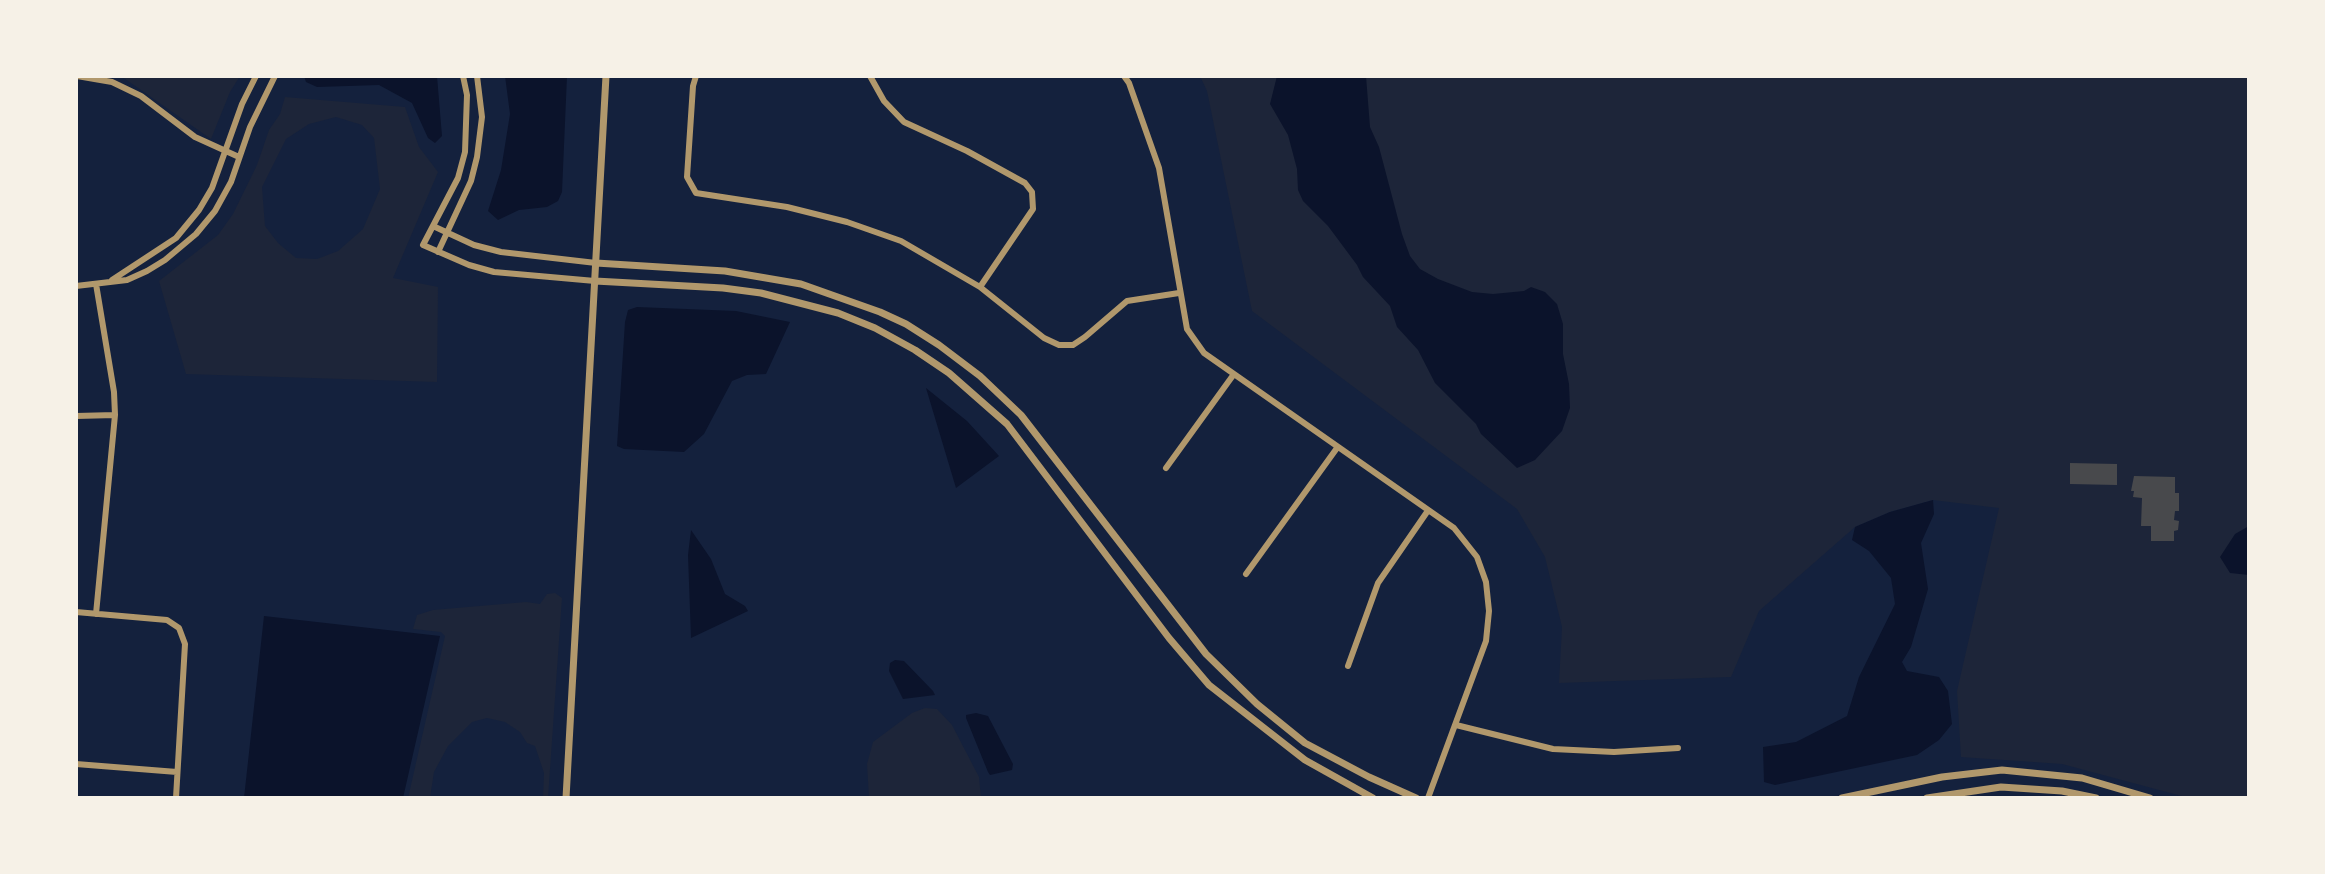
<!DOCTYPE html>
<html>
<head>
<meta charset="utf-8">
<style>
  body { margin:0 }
  #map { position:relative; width:2325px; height:874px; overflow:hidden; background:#14213d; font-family:"Open Sans",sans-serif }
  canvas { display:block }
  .frame { position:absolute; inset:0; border:78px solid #f6f1e7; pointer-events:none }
</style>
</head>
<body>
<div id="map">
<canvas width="2325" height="874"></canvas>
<div class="frame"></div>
</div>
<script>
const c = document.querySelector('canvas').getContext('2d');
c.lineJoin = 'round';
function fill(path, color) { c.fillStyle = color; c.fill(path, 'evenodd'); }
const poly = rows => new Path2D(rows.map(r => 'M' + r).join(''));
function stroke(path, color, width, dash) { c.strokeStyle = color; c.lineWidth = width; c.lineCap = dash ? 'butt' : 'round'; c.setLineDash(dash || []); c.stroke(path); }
fill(poly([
  [121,76,240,76,230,92,211,139],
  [1200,76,2249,76,2249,798,2189,798,2062,764,1961,757,1957,691,1999,508,1933,500,1890,512,1855,527,1759,611,1731,677,1559,683,1562,627,1545,557,1517,509,1252,311,1207,91],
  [285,97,405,107,419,147,438,172,393,278,438,287,437,382,186,374,159,281,218,235,233,214,257,165,269,130,280,114],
  [336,117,362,125,374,138,380,189,363,229,338,251,317,259,296,258,278,243,265,226,262,187,286,139,309,124],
  [555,593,562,598,548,798,543,798,544,773,535,746,527,743,520,732,505,722,487,718,472,722,448,746,434,772,430,798,408,798,445,636,441,632,413,629,417,615,433,610,526,602,540,604,547,594],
  [925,708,937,709,952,725,979,777,981,798,869,798,867,764,873,742,912,713]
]), '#1d2539');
fill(poly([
  [304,76,437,76,442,136,435,143,428,138,412,103,379,85,317,87,306,82],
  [505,76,567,76,562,192,558,201,547,207,519,210,498,220,488,211,501,170,510,114],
  [1277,76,1366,76,1370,127,1379,147,1402,234,1410,256,1420,269,1438,279,1472,292,1493,294,1524,291,1531,287,1545,292,1557,304,1563,324,1563,354,1569,384,1570,408,1562,431,1535,460,1517,468,1481,434,1476,424,1435,383,1418,350,1397,327,1390,306,1363,277,1357,265,1328,226,1303,201,1298,190,1297,169,1288,135,1270,104],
  [637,307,736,311,790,322,766,374,747,375,732,381,704,434,684,452,624,449,617,446,625,322,628,310],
  [926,388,967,421,999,456,956,488],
  [1933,500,1934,514,1921,543,1928,589,1911,647,1902,662,1907,671,1939,677,1948,691,1952,724,1939,740,1917,755,1775,785,1764,782,1763,747,1796,742,1847,716,1859,677,1895,604,1891,578,1869,551,1852,540,1855,527,1890,512],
  [2249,526,2249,575,2230,573,2220,557,2235,534],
  [691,530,711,559,725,594,745,606,748,611,691,638,688,555],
  [264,616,440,636,403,798,244,798],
  [895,660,904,661,933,691,935,695,903,699,889,671,890,663],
  [976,713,988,716,1013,764,1012,770,990,775,988,772,966,718,966,715]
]), '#0b132b');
fill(poly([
  [2070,463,2117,464,2117,485,2070,484],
  [2134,476,2175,477,2175,493,2179,493,2179,511,2175,511,2174,520,2179,521,2178,530,2174,531,2174,541,2151,541,2151,526,2141,526,2142,498,2133,497,2134,491,2131,491]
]), '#48494c');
stroke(poly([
  [77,76,112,82,141,96,195,137,239,157],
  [463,76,467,95,465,152,458,178,423,245,469,265,494,272,595,281],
  [696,76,693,86,687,177,696,193,787,207,847,222,901,241,980,287,1044,338,1059,345,1073,345,1085,337,1127,301,1179,293],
  [870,76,884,101,904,122,967,151,1025,183,1032,192,1033,209,980,287],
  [1124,76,1129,83,1159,168,1187,329,1204,353,1454,528,1477,557,1486,582,1489,611,1486,641,1428,798],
  [433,226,474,245,501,252,596,263],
  [438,252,471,181,477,157,482,117,477,76],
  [112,280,176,238,199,210,212,188,242,104,256,76],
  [76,286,127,280,147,271,165,260,196,234,215,211,231,182,250,127,275,76],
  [76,416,115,415],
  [1166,468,1234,374],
  [1246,574,1337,448],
  [76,612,167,620,179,628,185,644,176,798],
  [96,614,115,415,114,392,96,284],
  [1348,666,1378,583,1427,512],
  [1456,725,1553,749,1614,752,1678,748],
  [76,764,177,772]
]), '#b1986c', 6);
stroke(poly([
  [596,263,725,271,801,284,880,312,906,324,939,345,980,376,1021,415,1206,654,1257,704,1305,743,1369,777,1416,798],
  [595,281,723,288,761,293,838,313,875,328,915,350,949,373,1007,424,1169,638,1209,685,1305,760,1373,798],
  [566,798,606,76],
  [1842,798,1942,777,2002,770,2082,778,2150,798],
  [1927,798,2001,787,2062,791,2096,798]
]), '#b1986c', 7);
</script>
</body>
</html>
